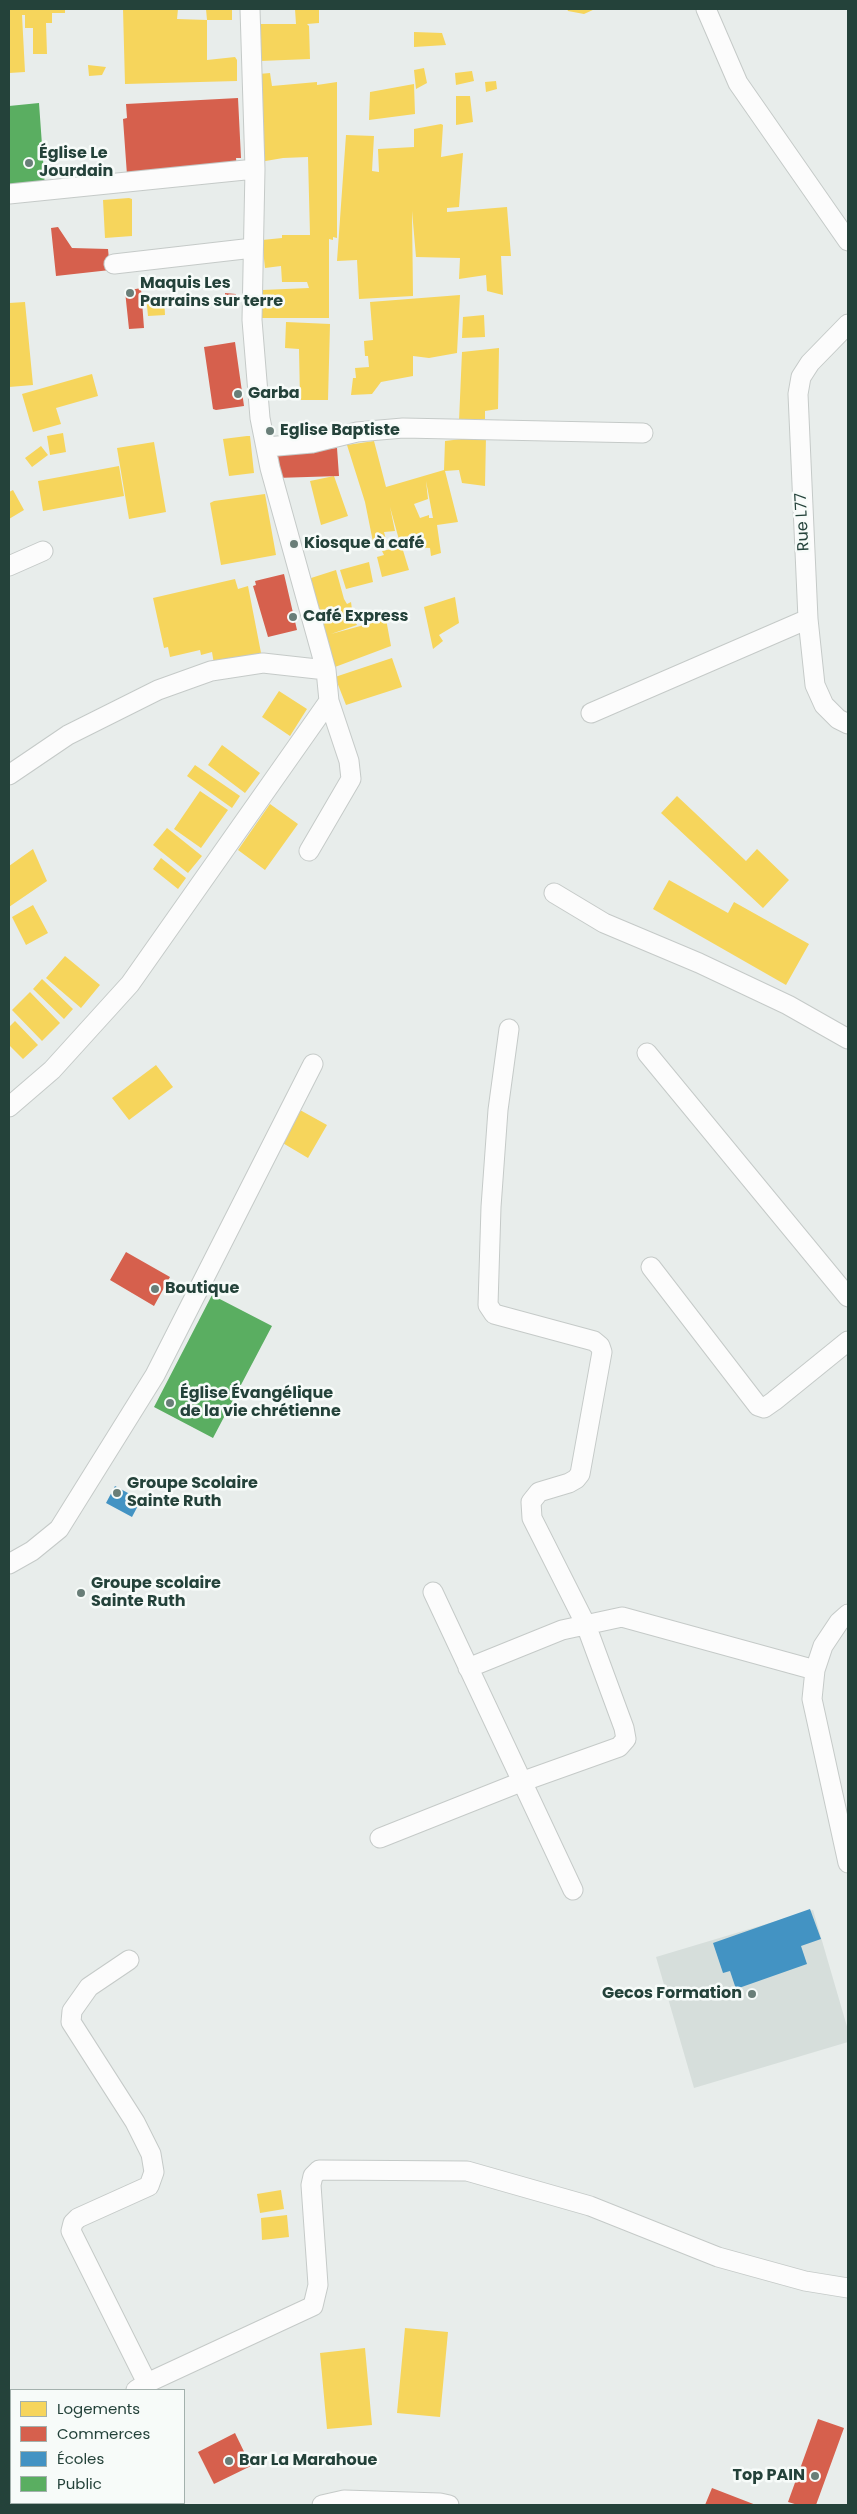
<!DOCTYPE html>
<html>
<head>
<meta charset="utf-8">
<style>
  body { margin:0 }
  #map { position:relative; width:857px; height:2514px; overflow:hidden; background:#e8edeb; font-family:Poppins,sans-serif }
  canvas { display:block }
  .frame { position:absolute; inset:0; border:10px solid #24423a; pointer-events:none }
  .legend { position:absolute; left:10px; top:2389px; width:175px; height:115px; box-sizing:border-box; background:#f7fbf9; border:1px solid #a3b1ad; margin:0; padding:6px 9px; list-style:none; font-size:15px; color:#24423a }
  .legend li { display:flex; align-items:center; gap:10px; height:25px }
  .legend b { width:25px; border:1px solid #a3b1ad }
</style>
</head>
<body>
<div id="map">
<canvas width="857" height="2514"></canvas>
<div class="frame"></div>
<ul class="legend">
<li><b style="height:14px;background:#f6d55c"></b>Logements</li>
<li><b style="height:14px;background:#d6604d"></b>Commerces</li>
<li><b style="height:14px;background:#4393c3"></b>Écoles</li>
<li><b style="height:14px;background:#5aae61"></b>Public</li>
</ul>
</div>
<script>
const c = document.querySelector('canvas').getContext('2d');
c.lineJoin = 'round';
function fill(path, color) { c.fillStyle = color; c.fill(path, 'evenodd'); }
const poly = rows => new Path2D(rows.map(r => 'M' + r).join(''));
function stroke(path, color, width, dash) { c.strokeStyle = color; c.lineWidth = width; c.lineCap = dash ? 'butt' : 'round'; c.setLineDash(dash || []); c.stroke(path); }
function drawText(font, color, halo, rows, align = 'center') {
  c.font = font + ' Poppins,sans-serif'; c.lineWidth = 5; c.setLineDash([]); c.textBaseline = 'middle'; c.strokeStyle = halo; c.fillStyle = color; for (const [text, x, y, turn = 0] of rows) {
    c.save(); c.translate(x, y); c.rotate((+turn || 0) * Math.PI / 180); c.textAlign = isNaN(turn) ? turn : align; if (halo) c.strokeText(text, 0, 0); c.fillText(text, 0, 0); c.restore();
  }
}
fill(poly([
  [813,1910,848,2030,848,2042,694,2088,656,1957]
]), '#d6dedb');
fill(poly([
  [9,9,65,9,65,13,52,13,52,23,46,23,47,54,33,54,33,28,25,28,25,15,22,15,25,72,9,73],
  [123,9,178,9,177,19,207,20,207,60,235,57,237,60,237,81,125,84],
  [206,9,232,9,232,20,207,20],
  [295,9,319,9,319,23,307,24,309,26,310,59,260,61,257,24,296,24],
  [567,9,595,9,584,14,568,11],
  [414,32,442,33,446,45,414,47],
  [88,65,106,67,102,75,89,76],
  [424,68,427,83,416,89,414,70],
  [472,71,474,81,456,85,455,73],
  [270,73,272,86,317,82,317,85,337,82,337,238,333,237,333,240,329,239,329,318,262,318,262,290,309,288,307,282,282,282,281,266,265,268,262,240,282,238,282,235,310,235,308,157,283,158,254,163,259,74],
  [496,81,497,89,486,92,485,82],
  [414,84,415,114,369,120,370,92],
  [456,96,470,96,473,122,456,125],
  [441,124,443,125,441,157,463,153,459,207,447,208,447,212,507,207,511,256,501,256,503,295,487,291,486,275,459,279,460,258,416,257,412,211,413,296,359,299,357,260,337,261,346,135,374,136,372,171,379,172,378,149,414,147,414,129],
  [129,198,132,199,132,236,105,238,103,200],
  [164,295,165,315,148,316,146,296],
  [460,295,457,353,429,358,413,356,413,376,381,382,372,394,351,395,353,378,356,378,355,368,369,367,368,356,365,356,364,341,373,340,370,302],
  [25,302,33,385,9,387,9,303],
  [484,315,485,337,462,338,463,317],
  [286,322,330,324,328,400,300,400,299,349,285,348],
  [499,348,498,409,485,411,485,419,459,421,462,352],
  [92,374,98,396,56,408,61,424,33,432,22,394],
  [63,433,66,452,50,455,47,436],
  [247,436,250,436,254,473,229,476,223,439],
  [486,436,485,486,462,483,459,470,445,471,458,522,437,525,441,553,431,556,430,548,402,547,409,570,382,577,377,557,384,555,382,551,401,547,390,507,395,531,384,532,387,543,374,547,365,502,347,445,374,441,386,487,444,470,445,441],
  [426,481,433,518,429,518,429,515,420,518,414,504,428,499],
  [154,442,166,512,129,519,117,448],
  [41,446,48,455,32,467,25,458],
  [119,466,124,496,43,511,38,481],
  [334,476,348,516,321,525,310,481],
  [13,490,24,510,9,519,9,492],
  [265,494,276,555,221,565,210,503,214,501],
  [369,562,373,582,346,589,340,570],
  [336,570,344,599,347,604,351,602,353,617,357,625,331,634,386,619,391,646,335,667,308,579],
  [235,579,238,589,248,586,263,663,214,664,212,652,201,655,200,650,170,657,168,647,164,648,153,598],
  [455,597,459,623,439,635,443,641,433,649,424,607],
  [392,658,402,687,346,705,335,677],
  [279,691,307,709,290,736,262,717],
  [222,745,260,773,245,793,208,765],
  [195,765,240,796,232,808,187,776],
  [200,791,228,810,201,848,174,829],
  [677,796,746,861,757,849,789,880,763,908,661,813],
  [270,804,298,824,265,870,238,850],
  [167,828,202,856,188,873,153,845],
  [33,849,47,881,9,907,9,866],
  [161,858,186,878,178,889,153,869],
  [669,880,728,913,734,902,809,944,786,985,653,909],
  [33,905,48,933,26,945,12,917],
  [65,956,100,985,81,1008,46,978],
  [42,979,73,1009,64,1019,33,989],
  [30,992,60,1023,42,1041,12,1010],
  [15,1021,38,1045,23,1059,9,1045,9,1027],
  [156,1065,173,1087,129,1120,112,1098],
  [300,1110,327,1125,308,1158,281,1142],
  [281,2190,284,2209,260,2213,257,2194],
  [287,2215,289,2237,262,2240,261,2218],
  [405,2328,448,2332,440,2417,397,2413],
  [365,2348,372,2425,327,2429,320,2353]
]), '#f6d55c');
fill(poly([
  [238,98,241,158,236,158,237,167,127,175,123,119,127,118,126,104],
  [58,227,72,248,108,249,110,270,56,276,51,228],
  [141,288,144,328,129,329,125,291],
  [225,293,236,294,236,304,225,304],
  [235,342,244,406,216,410,213,409,204,347],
  [337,448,339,476,276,478,274,453],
  [284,574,297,630,268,637,253,586,256,585,255,581],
  [126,1252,170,1277,154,1306,110,1280],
  [818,2419,844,2428,816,2505,798,2505,788,2502],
  [235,2433,251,2466,214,2484,198,2452],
  [712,2488,756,2505,705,2505]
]), '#d6604d');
fill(poly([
  [115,1486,141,1500,132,1517,106,1503],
  [810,1909,821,1939,801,1946,807,1964,736,1989,730,1971,723,1973,713,1943]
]), '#4393c3');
fill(poly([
  [39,103,45,187,9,189,9,106],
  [212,1295,272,1326,213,1438,154,1407]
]), '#5aae61');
const minor = poly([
  [250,9,255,169,252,320,260,418,270,468,326,670,329,701,349,761,351,779,309,851],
  [706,9,738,83,848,241],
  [9,194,255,169],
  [114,264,253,248],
  [848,324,810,363,801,377,798,394,808,619,815,685,824,705,838,719,848,724],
  [266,447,312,443,357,432,403,428,643,433],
  [9,566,43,551],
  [591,713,808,619],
  [9,775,68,735,158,690,211,671,263,663,326,670],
  [554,893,604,923,699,963,788,1005,848,1039],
  [647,1053,848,1297],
  [9,1107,52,1070,130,984,329,701],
  [651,1267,758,1406,764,1408,774,1401,848,1341],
  [9,1564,32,1551,59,1529,155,1375,313,1064],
  [433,1592,573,1890],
  [848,1614,839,1622,823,1646,815,1670,812,1699,848,1863],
  [468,1668,562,1630,622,1617,815,1670],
  [380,1838,521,1782,619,1747,626,1739,624,1728,586,1625,532,1518,531,1502,539,1492,569,1483,576,1479,580,1474,602,1352,600,1346,594,1341,494,1314,488,1305,491,1207,498,1110,509,1029],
  [129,1960,89,1987,72,2011,71,2022,135,2122,151,2154,154,2172,149,2186,78,2218,73,2223,71,2231,147,2383],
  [136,2390,147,2383,313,2306,318,2285,311,2185,313,2176,319,2170,467,2171,590,2206,718,2257,805,2281,848,2288],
  [9,2487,11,2485],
  [322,2505,344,2500,440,2503,449,2505]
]);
stroke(minor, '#c5cac8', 21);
stroke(minor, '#fcfcfc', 19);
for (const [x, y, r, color] of [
  [29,163,5,"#697e78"],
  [130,293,5,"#697e78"],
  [238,394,5,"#697e78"],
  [270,431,5,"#697e78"],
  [294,544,5,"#697e78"],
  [293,617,5,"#697e78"],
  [155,1289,5,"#697e78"],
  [170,1403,5,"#697e78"],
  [117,1493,5,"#697e78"],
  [81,1593,5,"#697e78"],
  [752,1994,5,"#697e78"],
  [229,2461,5,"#697e78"],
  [815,2476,5,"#697e78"]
]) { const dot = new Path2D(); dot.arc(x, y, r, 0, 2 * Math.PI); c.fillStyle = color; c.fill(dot); stroke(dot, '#f7fbf9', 2); }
drawText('bold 16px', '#24423a', '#f7fbf9', [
  ["Église Le",39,154],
  ["Jourdain",39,172],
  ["Maquis Les",140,284],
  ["Parrains sur terre",140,302],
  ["Garba",248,394],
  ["Eglise Baptiste",280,431],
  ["Kiosque à café",304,544],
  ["Café Express",303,617],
  ["Boutique",165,1289],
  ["Église Évangélique",180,1394],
  ["de la vie chrétienne",180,1412],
  ["Groupe Scolaire",127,1484],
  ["Sainte Ruth",127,1502],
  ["Groupe scolaire",91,1584],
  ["Sainte Ruth",91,1602],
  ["Gecos Formation",742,1994,"right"],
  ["Bar La Marahoue",239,2461],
  ["Top PAIN",805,2476,"right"]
], 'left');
drawText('16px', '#24423a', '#f7fbf9', [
  ["Rue L77",803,522,-93]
]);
</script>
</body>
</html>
